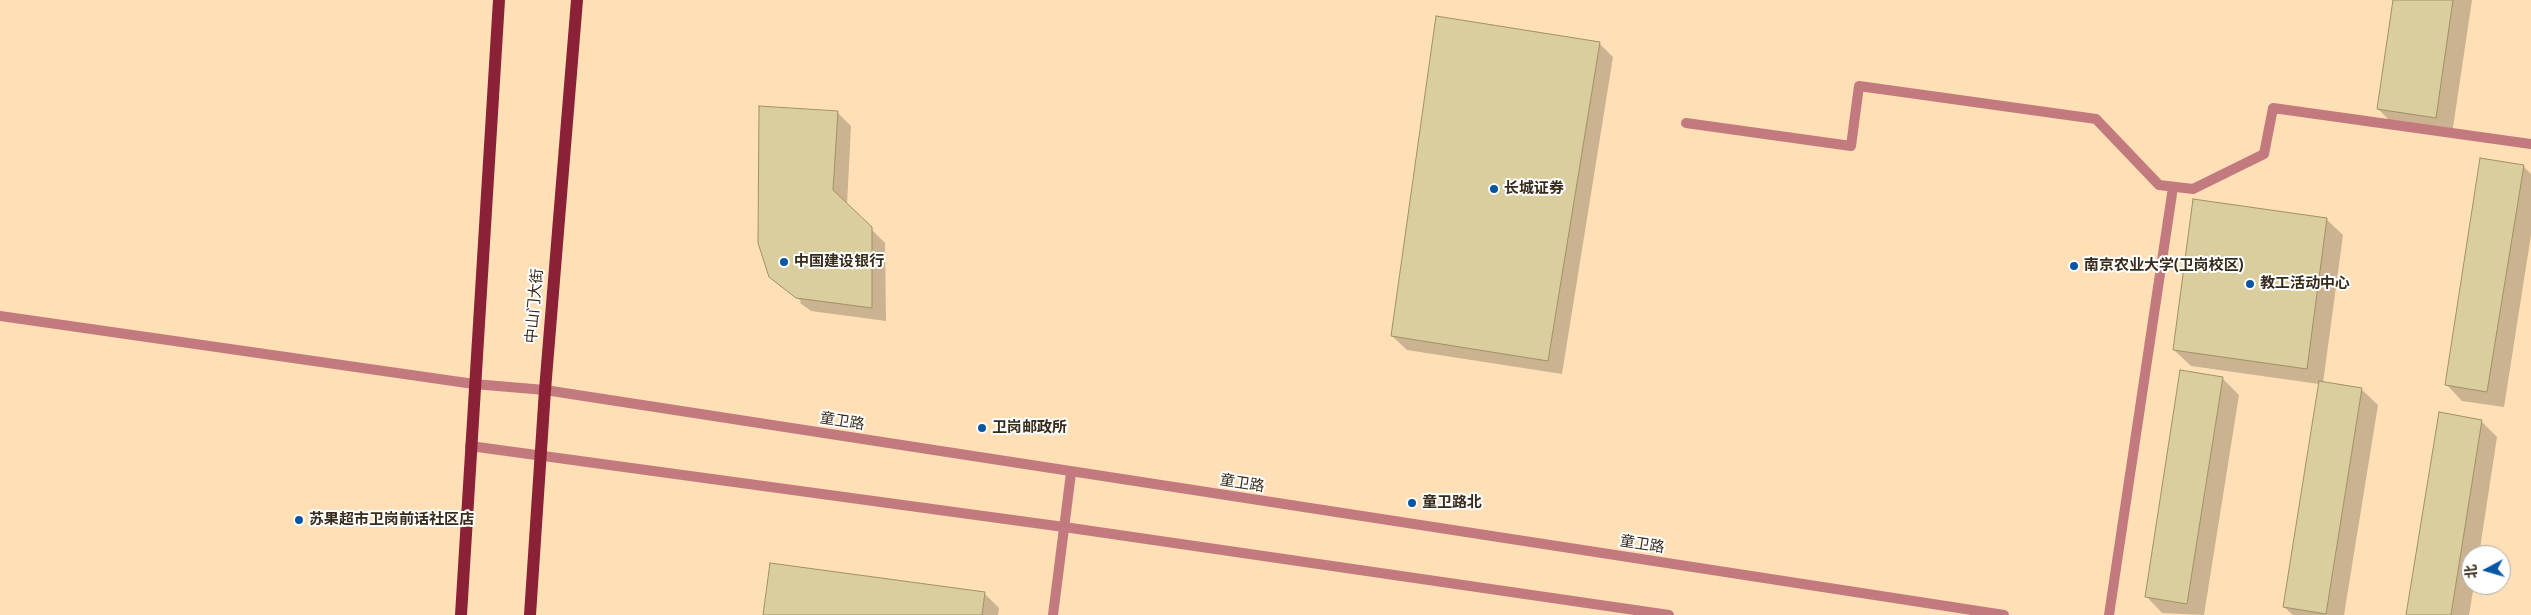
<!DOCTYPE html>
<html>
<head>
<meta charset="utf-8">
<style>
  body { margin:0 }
  #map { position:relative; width:2531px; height:615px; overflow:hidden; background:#fedfb6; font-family:"Varela Round","Noto Sans SC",sans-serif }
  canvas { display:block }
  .north { position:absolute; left:2461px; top:545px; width:50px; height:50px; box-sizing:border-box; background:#fff; border:1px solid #afaaa4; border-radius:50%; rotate:264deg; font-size:14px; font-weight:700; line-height:20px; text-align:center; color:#372b1b }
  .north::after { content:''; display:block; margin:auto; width:18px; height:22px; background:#0755a4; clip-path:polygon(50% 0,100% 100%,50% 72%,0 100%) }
</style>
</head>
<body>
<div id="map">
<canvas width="2531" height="615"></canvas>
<div class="north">北</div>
</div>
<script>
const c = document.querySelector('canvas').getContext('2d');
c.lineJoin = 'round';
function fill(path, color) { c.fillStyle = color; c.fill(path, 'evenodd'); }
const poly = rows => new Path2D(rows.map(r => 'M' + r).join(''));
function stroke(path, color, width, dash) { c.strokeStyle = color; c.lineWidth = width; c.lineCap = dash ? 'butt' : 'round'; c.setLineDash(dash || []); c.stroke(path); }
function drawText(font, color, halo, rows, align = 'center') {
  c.font = font + ' "Varela Round","Noto Sans SC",sans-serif'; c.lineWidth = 4; c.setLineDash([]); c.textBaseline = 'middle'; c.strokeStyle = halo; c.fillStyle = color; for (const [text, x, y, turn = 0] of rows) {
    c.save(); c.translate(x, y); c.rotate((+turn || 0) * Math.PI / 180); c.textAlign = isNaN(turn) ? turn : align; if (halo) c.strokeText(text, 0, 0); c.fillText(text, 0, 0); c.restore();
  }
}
fill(poly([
  [2394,0,2472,0,2452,134,2394,125,2378,109],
  [1599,43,1613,57,1562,374,1407,350,1392,336],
  [837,112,851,126,847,205,885,243,886,321,811,311,800,303,801,301,781,285,781,287,770,276],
  [2523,166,2531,174,2531,235,2504,407,2462,401,2446,384],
  [2326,219,2343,235,2323,383,2361,389,2378,405,2344,615,2293,615,2284,607,2319,384,2191,366,2174,350],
  [2181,372,2223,379,2239,395,2204,615,2162,613,2146,596],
  [2481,421,2497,437,2479,555,2471,555,2471,585,2474,585,2469,615,2408,615],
  [985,594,999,608,998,615,764,615]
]), '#0003');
const building = poly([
  [2393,0,2453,0,2436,118,2377,109,2393,0],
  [1436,16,1600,42,1548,361,1391,336,1436,16],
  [759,106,838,111,833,190,872,227,872,308,796,298,769,277,758,243,759,106],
  [2480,158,2524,165,2487,392,2445,385,2480,158],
  [2193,199,2327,218,2307,369,2173,350,2193,199],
  [2180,370,2223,377,2187,604,2145,597,2180,370],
  [2319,381,2362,388,2326,614,2283,607,2319,381],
  [2439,412,2482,420,2451,615,2406,615,2439,412],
  [770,563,985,592,982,615,763,615,770,563]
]);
fill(building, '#dacd9e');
stroke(building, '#9e9265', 1);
stroke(poly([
  [1686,123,1851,146,1859,86,2096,119,2159,185,2193,189,2264,154,2273,108,2531,144],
  [0,316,474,384],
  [2109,615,2173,187]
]), '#c37a7f', 10);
stroke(poly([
  [1053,615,1071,473]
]), '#c37a7f', 10);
stroke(poly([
  [474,384,545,390,2004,615],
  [470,446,1064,527,1669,615]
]), '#c37a7f', 10);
stroke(poly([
  [461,615,499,0],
  [530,615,545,390,577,0]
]), '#8a2136', 12);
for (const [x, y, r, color] of [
  [1494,189,5,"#0755a4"],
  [784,262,5,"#0755a4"],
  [2074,266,5,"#0755a4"],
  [2250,284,5,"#0755a4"],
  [982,428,5,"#0755a4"],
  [1412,503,5,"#0755a4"],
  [299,520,5,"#0755a4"]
]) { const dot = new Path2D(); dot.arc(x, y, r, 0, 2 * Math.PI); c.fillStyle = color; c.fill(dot); stroke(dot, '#fff', 2); }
drawText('bold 15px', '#372b1b', '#fff', [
  ["长城证券",1504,189],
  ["中国建设银行",794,262],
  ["南京农业大学(卫岗校区)",2084,266],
  ["教工活动中心",2260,284],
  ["卫岗邮政所",992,428],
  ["童卫路北",1422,503],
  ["苏果超市卫岗前话社区店",309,520]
], 'left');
drawText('15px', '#372b1b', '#fff', [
  ["中山门大街",535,306,-85],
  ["童卫路",842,422,9],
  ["童卫路",1242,484,9],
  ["童卫路",1642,545,9]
]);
</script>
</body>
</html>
